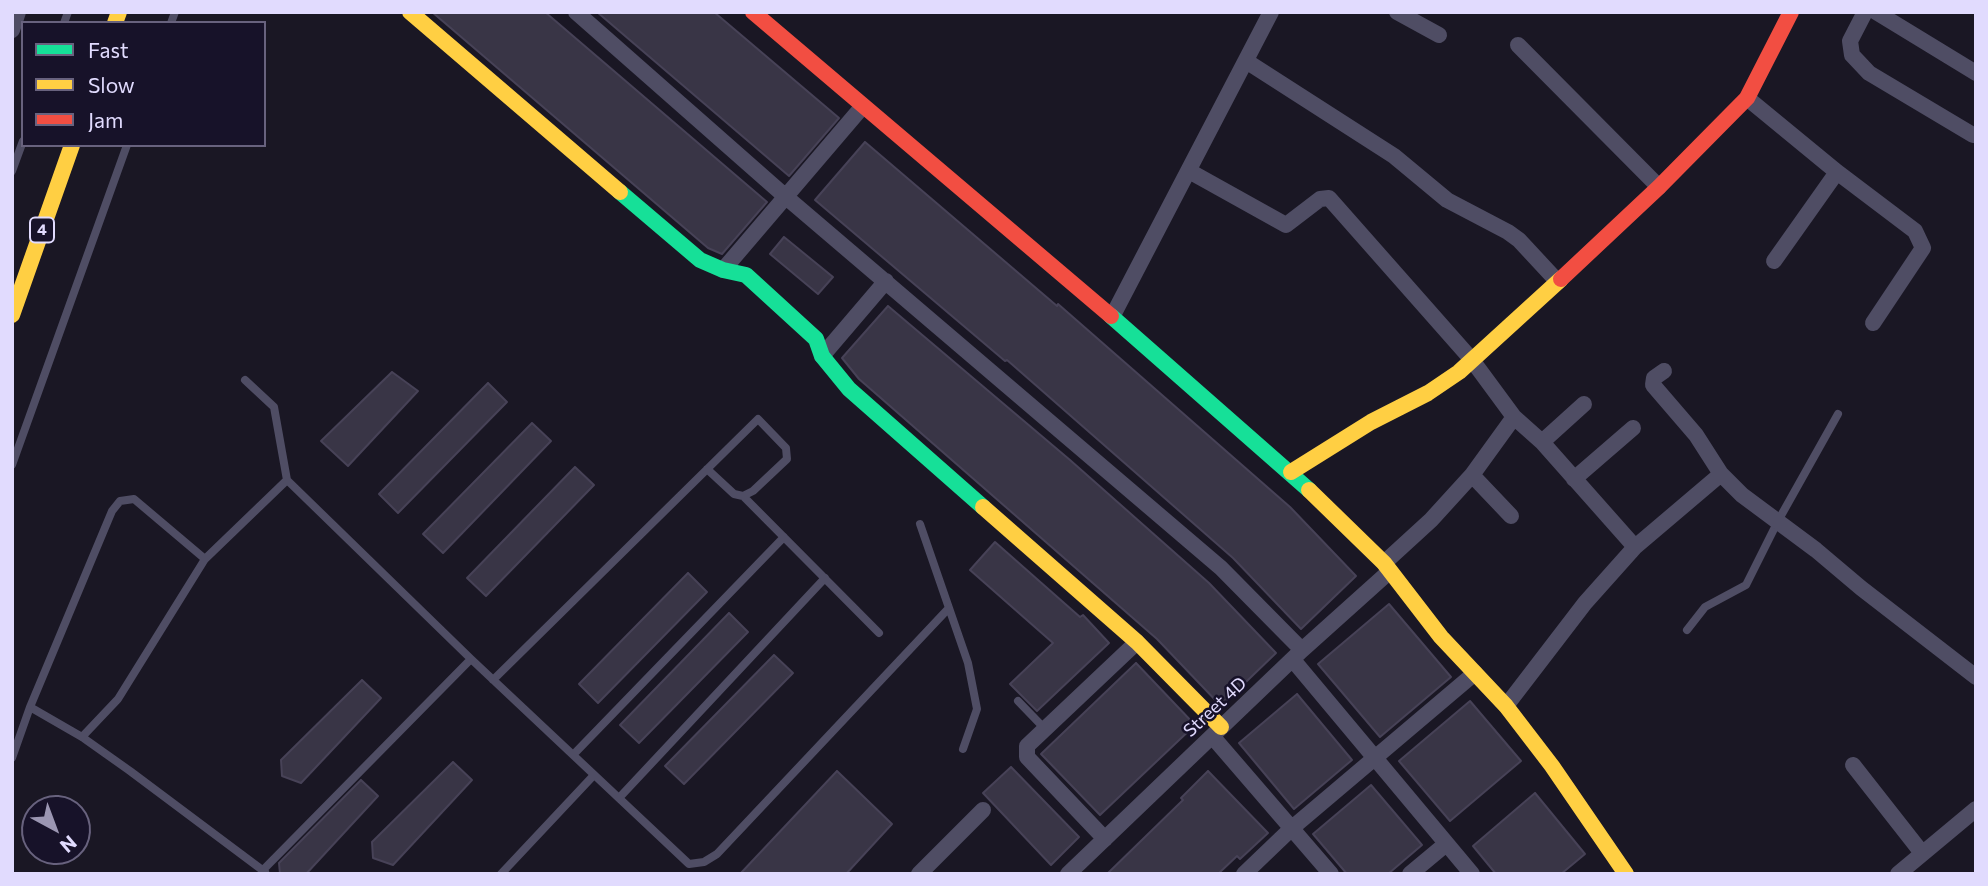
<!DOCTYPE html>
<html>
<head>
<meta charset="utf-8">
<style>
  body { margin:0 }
  #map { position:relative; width:1988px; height:886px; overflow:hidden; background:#1a1724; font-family:Commissioner,sans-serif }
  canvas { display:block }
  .frame { position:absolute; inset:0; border:14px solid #e1dbfe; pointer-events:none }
  .legend { position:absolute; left:21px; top:21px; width:245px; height:126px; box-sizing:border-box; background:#171229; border:2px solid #68627e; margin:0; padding:9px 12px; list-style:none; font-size:21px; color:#e1dbfe }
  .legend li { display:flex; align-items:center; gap:14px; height:35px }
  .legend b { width:35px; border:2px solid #68627e }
  .north { position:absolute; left:21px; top:795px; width:70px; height:70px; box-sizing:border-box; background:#171229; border:2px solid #68627e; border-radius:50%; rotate:139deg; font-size:19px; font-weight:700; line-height:28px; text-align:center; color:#e1dbfe }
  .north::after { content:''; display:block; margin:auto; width:24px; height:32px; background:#9b96b2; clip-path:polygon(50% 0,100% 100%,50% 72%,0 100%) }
</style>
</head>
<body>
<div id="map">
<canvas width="1988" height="886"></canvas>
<div class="frame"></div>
<ul class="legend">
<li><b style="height:9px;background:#16e098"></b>Fast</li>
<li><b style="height:9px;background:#ffcf43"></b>Slow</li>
<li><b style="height:9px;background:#f24e42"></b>Jam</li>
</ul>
<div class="north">N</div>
</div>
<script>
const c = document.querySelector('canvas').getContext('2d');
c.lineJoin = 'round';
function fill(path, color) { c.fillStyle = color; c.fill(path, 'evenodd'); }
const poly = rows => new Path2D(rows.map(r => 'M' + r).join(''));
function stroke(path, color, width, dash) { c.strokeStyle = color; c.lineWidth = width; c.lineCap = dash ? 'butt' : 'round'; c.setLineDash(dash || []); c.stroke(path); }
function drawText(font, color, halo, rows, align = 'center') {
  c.font = font + ' Commissioner,sans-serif'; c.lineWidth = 5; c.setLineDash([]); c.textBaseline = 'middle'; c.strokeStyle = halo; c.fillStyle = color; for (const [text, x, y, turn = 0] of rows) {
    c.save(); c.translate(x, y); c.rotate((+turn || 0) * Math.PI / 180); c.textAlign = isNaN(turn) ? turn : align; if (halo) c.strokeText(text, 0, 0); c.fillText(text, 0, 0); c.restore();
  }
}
const building = poly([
  [432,12,545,12,767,202,722,254,708,248,432,12],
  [597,12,714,12,839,118,789,176,597,12],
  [865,142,1057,306,1058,304,1290,507,1356,576,1301,629,1233,558,1007,360,1005,361,815,200,865,142],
  [784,237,833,277,818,294,770,254,784,237],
  [888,306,1070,460,1209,583,1276,653,1221,706,1157,639,859,379,842,358,888,306],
  [392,372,418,391,348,466,321,441,392,372],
  [488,383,507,402,398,513,379,494,488,383],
  [532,423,551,441,443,553,423,534,532,423],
  [575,467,594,485,486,596,467,578,575,467],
  [995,542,1080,617,1083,615,1109,643,1037,711,1010,684,1053,643,970,570,995,542],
  [688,573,707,592,598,703,579,684,688,573],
  [1389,604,1451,677,1380,737,1318,664,1389,604],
  [729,613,748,632,639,743,620,725,729,613],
  [774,655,793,673,684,784,665,766,774,655],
  [1136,663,1195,725,1100,815,1041,754,1136,663],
  [362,680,381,698,301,783,282,776,281,760,362,680],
  [1297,694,1352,760,1294,809,1239,743,1297,694],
  [1470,701,1521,761,1450,821,1399,761,1470,701],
  [453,762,472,780,393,865,373,858,372,842,453,762],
  [1011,767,1079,837,1051,865,983,793,1011,767],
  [837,771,892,824,846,874,740,874,837,771],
  [1208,771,1268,833,1240,859,1237,856,1218,874,1107,874,1183,800,1181,798,1208,771],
  [361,780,378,796,306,874,280,874,279,863,361,780],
  [1371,785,1422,845,1388,874,1347,874,1313,834,1371,785],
  [1535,793,1585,854,1561,874,1496,874,1473,846,1535,793]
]);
fill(building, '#393546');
stroke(building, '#474257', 2);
stroke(poly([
  [64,23,68,12],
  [171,23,175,12],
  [12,171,23,141],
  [245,380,274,407,287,480,471,659,689,864,704,862,717,854,948,609],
  [12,465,127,145],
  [743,496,879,633],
  [920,524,968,663,977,709,963,749],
  [1687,630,1705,607,1746,585,1778,521,1838,414],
  [493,680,758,419,786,448,787,459,753,491,743,496,734,494,707,469],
  [1018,701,1045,729],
  [30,707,82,737,130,771,265,872],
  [82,737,118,699,205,559,287,480],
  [573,755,784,537],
  [12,758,30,707,112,511,120,501,134,499,205,559],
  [619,798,825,578],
  [263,870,471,659],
  [501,874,594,775]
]), '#4f4d64', 8);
stroke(poly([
  [576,12,786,197,1221,568,1302,650],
  [1397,12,1439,35],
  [1865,12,1850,41,1852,55,1869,73,1973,135],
  [1876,12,1976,73],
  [12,30,18,12],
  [1518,45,1659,187],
  [1246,61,1394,156,1447,200,1508,232,1519,240,1558,282],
  [1747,98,1837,172,1915,231,1923,248,1873,323],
  [1189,171,1286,225,1320,199,1329,198,1472,360,1514,417,1542,442,1635,547],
  [1774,261,1837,172],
  [723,270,863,106],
  [1112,317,1271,12],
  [822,356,886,281],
  [1664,371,1654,378,1653,385,1696,435,1721,474,1742,495,1816,550,1861,588,1976,677],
  [1542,442,1584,404],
  [1472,475,1511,516],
  [1574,479,1633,428],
  [1384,563,1431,520,1472,475,1514,417],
  [1293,660,1472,874],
  [1506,706,1585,603,1635,547,1721,474],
  [1212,736,1331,874],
  [1853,765,1922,853],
  [1105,839,1027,757,1027,746,1137,642],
  [919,874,983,810],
  [1068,874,1302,650,1390,571],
  [1244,874,1292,828,1475,673],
  [1410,874,1446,844],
  [1898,874,1976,809]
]), '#4f4d64', 16);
stroke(poly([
  [620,192,700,260,723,270,746,275,816,339,822,356,849,389,983,507],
  [1111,316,1309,490]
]), '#16e098', 16);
stroke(poly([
  [410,12,620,192],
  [115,23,119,12],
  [12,315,72,145],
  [1291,472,1371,422,1428,393,1459,372,1561,279],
  [1309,490,1384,563,1441,637,1506,706,1552,766,1626,874],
  [983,507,1137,642,1221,727]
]), '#ffcf43', 16);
stroke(poly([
  [753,12,1111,316],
  [1561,279,1659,187,1747,98,1791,12]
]), '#f24e42', 16);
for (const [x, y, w] of [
  [42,230,24]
]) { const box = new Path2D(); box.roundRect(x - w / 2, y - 12.5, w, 25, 5); c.fillStyle = '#171229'; c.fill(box); stroke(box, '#e1dbfe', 2); }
drawText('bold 16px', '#e1dbfe', null, [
  ["4",42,230]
]);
drawText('18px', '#e1dbfe', '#171229', [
  ["Street 4D",1215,707,-43]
]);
</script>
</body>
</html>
